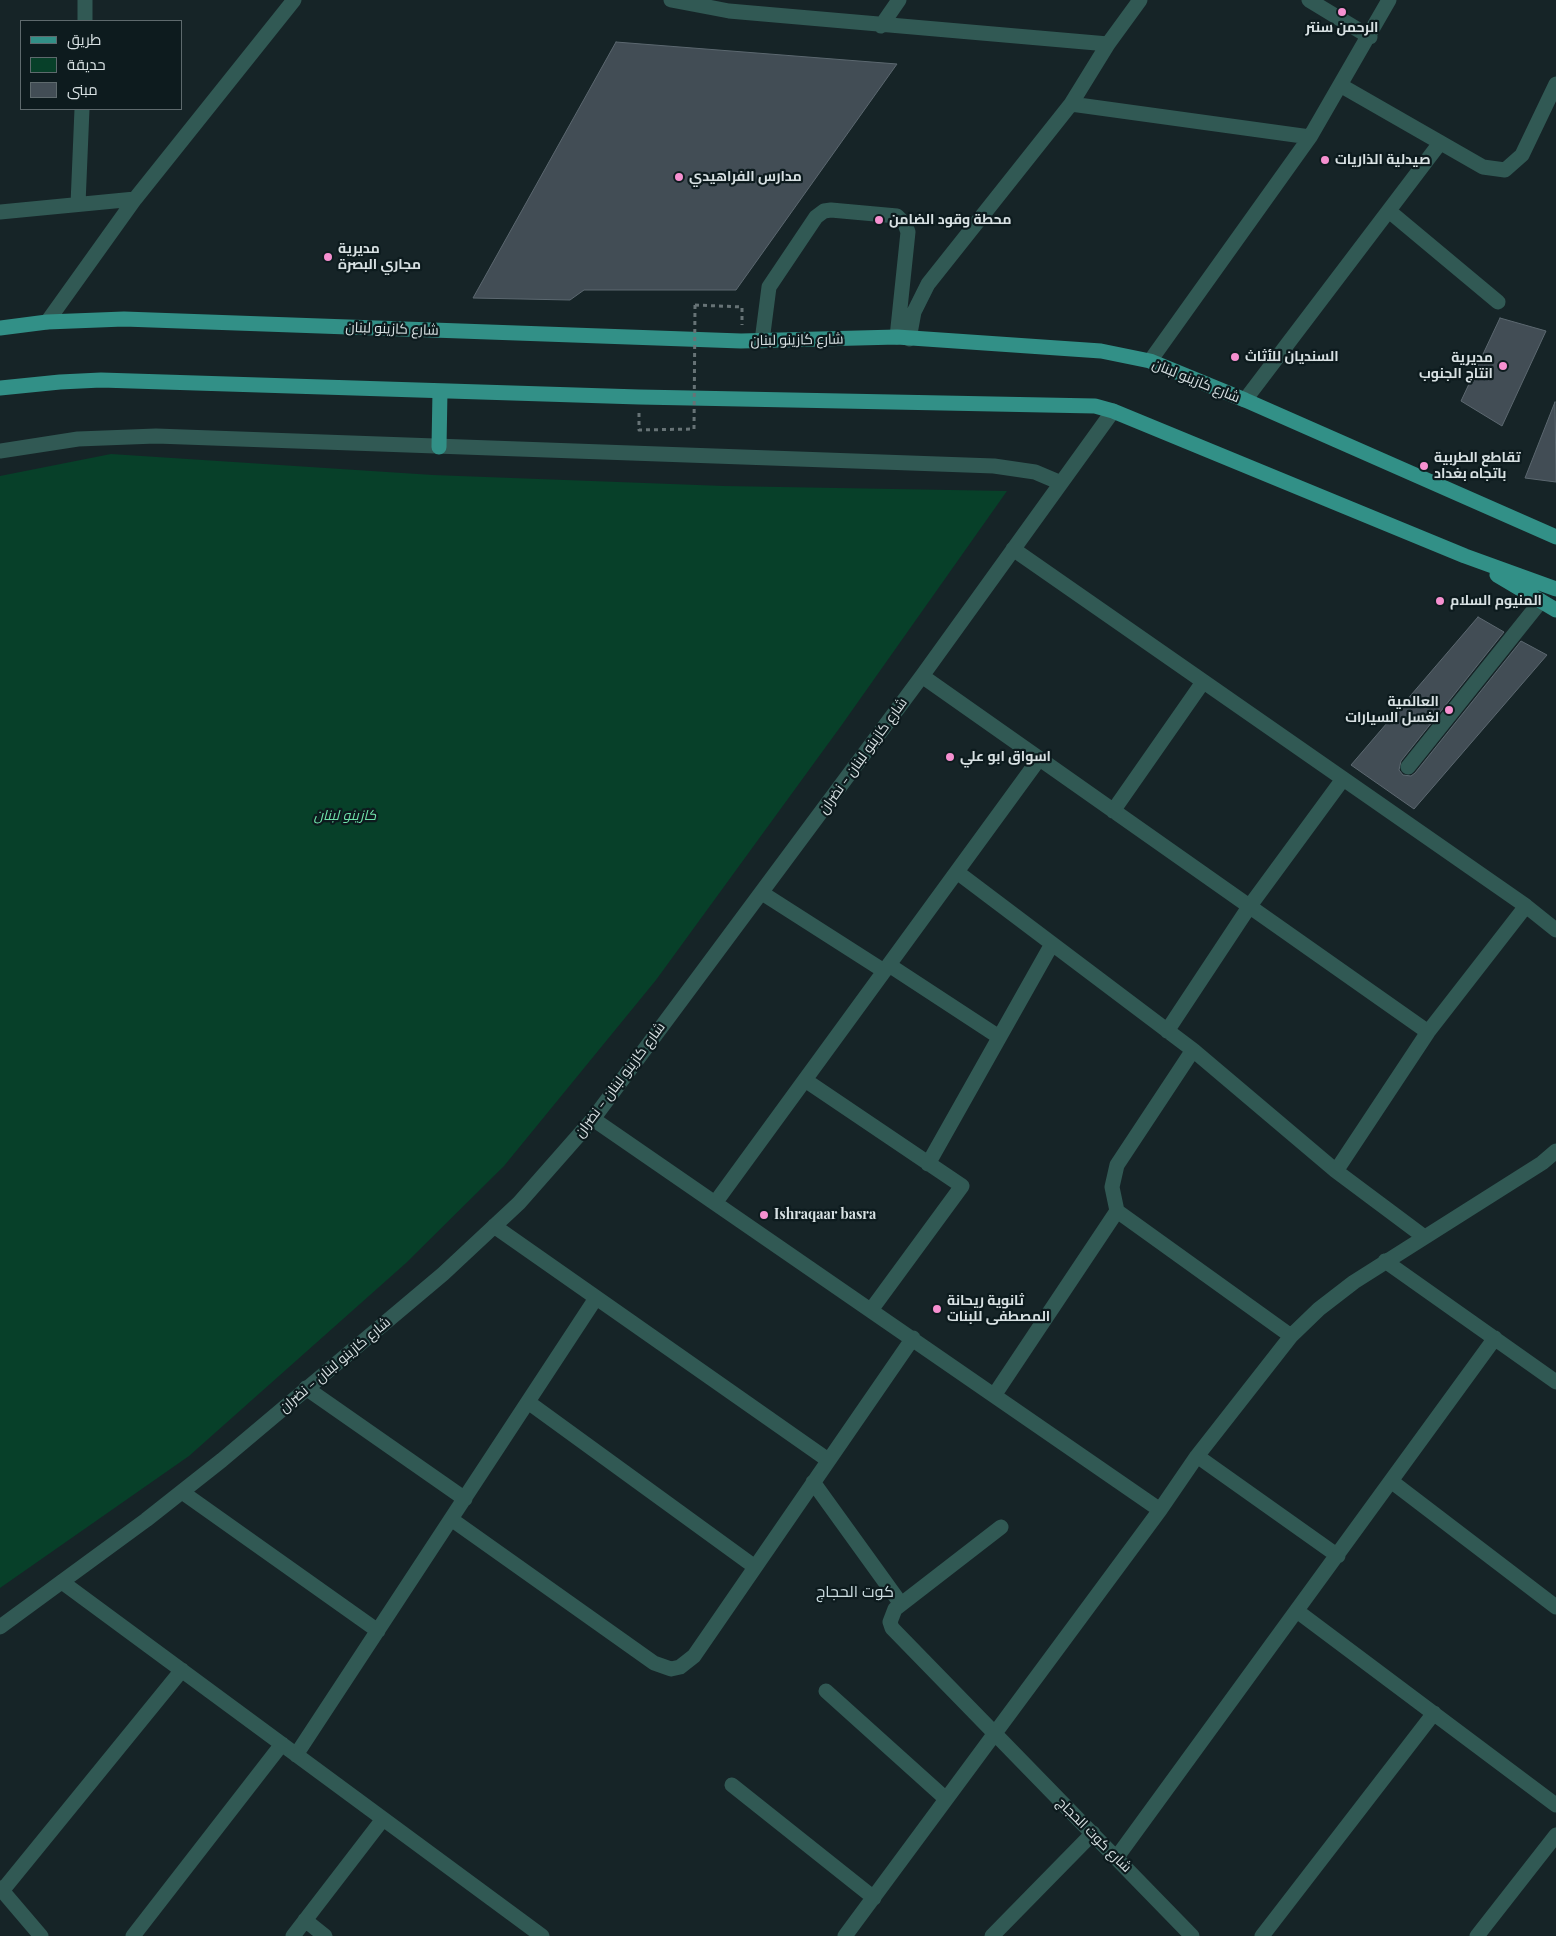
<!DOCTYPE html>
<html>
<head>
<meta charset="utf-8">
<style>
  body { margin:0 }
  #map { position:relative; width:1556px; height:1936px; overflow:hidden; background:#162427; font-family:"Playfair Display",Cairo,serif }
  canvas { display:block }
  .legend { position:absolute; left:20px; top:20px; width:162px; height:90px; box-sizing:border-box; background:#0d1b1e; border:1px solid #5e6a6d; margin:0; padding:6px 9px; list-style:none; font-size:15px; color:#d8e1e3 }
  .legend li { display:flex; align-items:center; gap:10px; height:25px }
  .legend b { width:25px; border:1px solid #5e6a6d }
</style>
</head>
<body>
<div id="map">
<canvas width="1556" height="1936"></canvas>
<ul class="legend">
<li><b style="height:6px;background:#329087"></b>طريق</li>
<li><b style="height:14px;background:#074029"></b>حديقة</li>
<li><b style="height:14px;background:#424d55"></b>مبنى</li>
</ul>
</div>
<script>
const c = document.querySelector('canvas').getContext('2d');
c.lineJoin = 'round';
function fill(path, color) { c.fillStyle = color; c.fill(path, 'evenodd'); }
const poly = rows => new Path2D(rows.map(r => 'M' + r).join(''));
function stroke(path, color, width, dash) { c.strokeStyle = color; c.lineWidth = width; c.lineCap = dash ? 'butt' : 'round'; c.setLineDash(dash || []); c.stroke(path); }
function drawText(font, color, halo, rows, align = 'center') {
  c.font = font + ' "Playfair Display",Cairo,serif'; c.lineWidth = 4.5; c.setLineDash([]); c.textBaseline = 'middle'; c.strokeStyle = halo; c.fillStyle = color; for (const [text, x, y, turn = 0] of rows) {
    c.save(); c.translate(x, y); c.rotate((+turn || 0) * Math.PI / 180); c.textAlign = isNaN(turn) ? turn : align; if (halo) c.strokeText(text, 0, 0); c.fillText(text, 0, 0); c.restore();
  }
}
fill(poly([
  [111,454,433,475,724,486,1007,491,841,726,656,980,504,1166,406,1263,189,1456,0,1588,0,476]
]), '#074029');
const building = poly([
  [616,42,897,64,736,290,584,290,570,300,473,298,616,42],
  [1500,318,1546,331,1502,426,1461,401,1500,318],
  [1555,402,1556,482,1525,478,1555,402],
  [1478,617,1504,632,1401,761,1399,770,1403,775,1411,776,1415,773,1521,641,1547,655,1414,809,1351,765,1478,617]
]);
fill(building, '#424d55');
stroke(building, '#5c6870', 1);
stroke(poly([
  [695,305,742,307,742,325],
  [639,413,639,430,694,429]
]), '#677376', 3, [4, 4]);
stroke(poly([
  [671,0,729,11,1108,44],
  [1309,0,1370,37],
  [85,21,85,0],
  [881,26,899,0],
  [1340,85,1483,167,1505,170,1522,155,1556,84],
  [1071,104,1310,137],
  [78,204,82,109],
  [1389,211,1498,302],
  [0,212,135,199],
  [47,322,135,199,294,0],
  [909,339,914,312,928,284,1071,104,1108,44,1140,0],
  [762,341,769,287,816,217,824,211,831,210,897,216,905,224,908,232,897,337],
  [1150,361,1310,137,1389,0],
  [1245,400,1440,143],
  [0,451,78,439,156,436,994,466,1035,472,1061,483],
  [1013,549,1526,906,1556,930],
  [922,676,1428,1032],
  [1408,767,1541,601],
  [1113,811,1203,682],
  [957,872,1193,1050,1336,1171,1423,1236],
  [762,893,884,971],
  [889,965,999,1037],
  [1167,1031,1249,907,1343,779],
  [1193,1050,1117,1165,1112,1187,1117,1211,1291,1336],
  [805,1080,962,1186,871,1310],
  [593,1119,1160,1510],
  [928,1164,1052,944],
  [1336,1171,1428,1032,1526,906],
  [715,1203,1039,759],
  [494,1226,828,1460],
  [1385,1261,1556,1382],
  [306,1388,465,1499],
  [995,1394,1117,1211],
  [528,1402,755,1567],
  [1197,1456,1338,1556],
  [1391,1481,1556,1607],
  [813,1482,901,1604],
  [182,1492,378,1631],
  [451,1519,654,1663,671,1669,680,1667,694,1656,913,1338],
  [1001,1527,895,1609,890,1622,892,1628,1192,1936],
  [62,1582,542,1936],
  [1297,1611,1556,1805],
  [0,1627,146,1520,222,1460,443,1274,519,1203,593,1119,922,676,1113,411],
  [826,1691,946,1799],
  [296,1755,596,1298],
  [732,1785,874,1898],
  [1117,1857,1495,1338],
  [0,1888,41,1936],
  [2,1891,182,1670],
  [305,1920,325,1936],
  [133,1936,282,1744],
  [293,1936,383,1819],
  [845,1936,1160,1510,1197,1456,1291,1336,1319,1309,1354,1282,1542,1163,1556,1151],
  [992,1936,1093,1833],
  [1262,1936,1434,1713],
  [1477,1936,1556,1835]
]), '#315954', 15);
stroke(poly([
  [0,328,47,322,124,319,741,341,897,337,1101,351,1150,361,1245,400,1556,537],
  [0,388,60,382,101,380,639,397,1095,406,1113,411,1465,556,1556,589],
  [439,447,440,391],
  [1497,575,1556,610]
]), '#329087', 15);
stroke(poly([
  [694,429,695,305]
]), '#677376', 3, [4, 4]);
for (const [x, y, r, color] of [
  [1342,12,5,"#f690d0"],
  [1325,160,5,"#f690d0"],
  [679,177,5,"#f690d0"],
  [879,220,5,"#f690d0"],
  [328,257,5,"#f690d0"],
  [1235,357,5,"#f690d0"],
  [1503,366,5,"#f690d0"],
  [1424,466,5,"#f690d0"],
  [1440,601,5,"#f690d0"],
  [1449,710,5,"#f690d0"],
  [950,757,5,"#f690d0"],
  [764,1215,5,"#f690d0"],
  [937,1309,5,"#f690d0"]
]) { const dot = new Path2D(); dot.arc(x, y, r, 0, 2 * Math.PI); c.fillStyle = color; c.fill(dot); stroke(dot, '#0d1b1e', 2); }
drawText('bold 14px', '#d8e1e3', '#0d1b1e', [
  ["الرحمن سنتر",1342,28,"center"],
  ["صيدلية الذاريات",1335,160],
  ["مدارس الفراهيدي",689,177],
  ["محطة وقود الضامن",889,220],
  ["مديرية",338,249],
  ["مجاري البصرة",338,265],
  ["السنديان للأثاث",1245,357],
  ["مديرية",1493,358,"right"],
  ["انتاج الجنوب",1493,374,"right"],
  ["تقاطع الطربية",1434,458],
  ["باتجاه بغداد",1434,474],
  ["المنيوم السلام",1450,601],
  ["العالمية",1439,702,"right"],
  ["لغسل السيارات",1439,718,"right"],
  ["اسواق ابو علي",960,757],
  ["Ishraqaar basra",774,1215],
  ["ثانوية ريحانة",947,1301],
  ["المصطفى للبنات",947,1317]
], 'left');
drawText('14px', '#d8e1e3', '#0d1b1e', [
  ["شارع كازينو لبنان",392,329,2],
  ["شارع كازينو لبنان",797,340,-1],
  ["شارع كازينو لبنان",1196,381,22],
  ["شارع كازينو لبنان - نضران",863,756,-54],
  ["شارع كازينو لبنان - نضران",620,1080,-53],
  ["شارع كازينو لبنان - نضران",335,1365,-40],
  ["شارع كوت الحجاج",1094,1835,45]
]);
drawText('italic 14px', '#70e3ab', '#0d1b1e', [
  ["كازينو لبنان",345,816]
]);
drawText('16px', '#ccdde1', '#0d1b1e', [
  ["كوت الحجاج",855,1592]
]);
</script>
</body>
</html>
